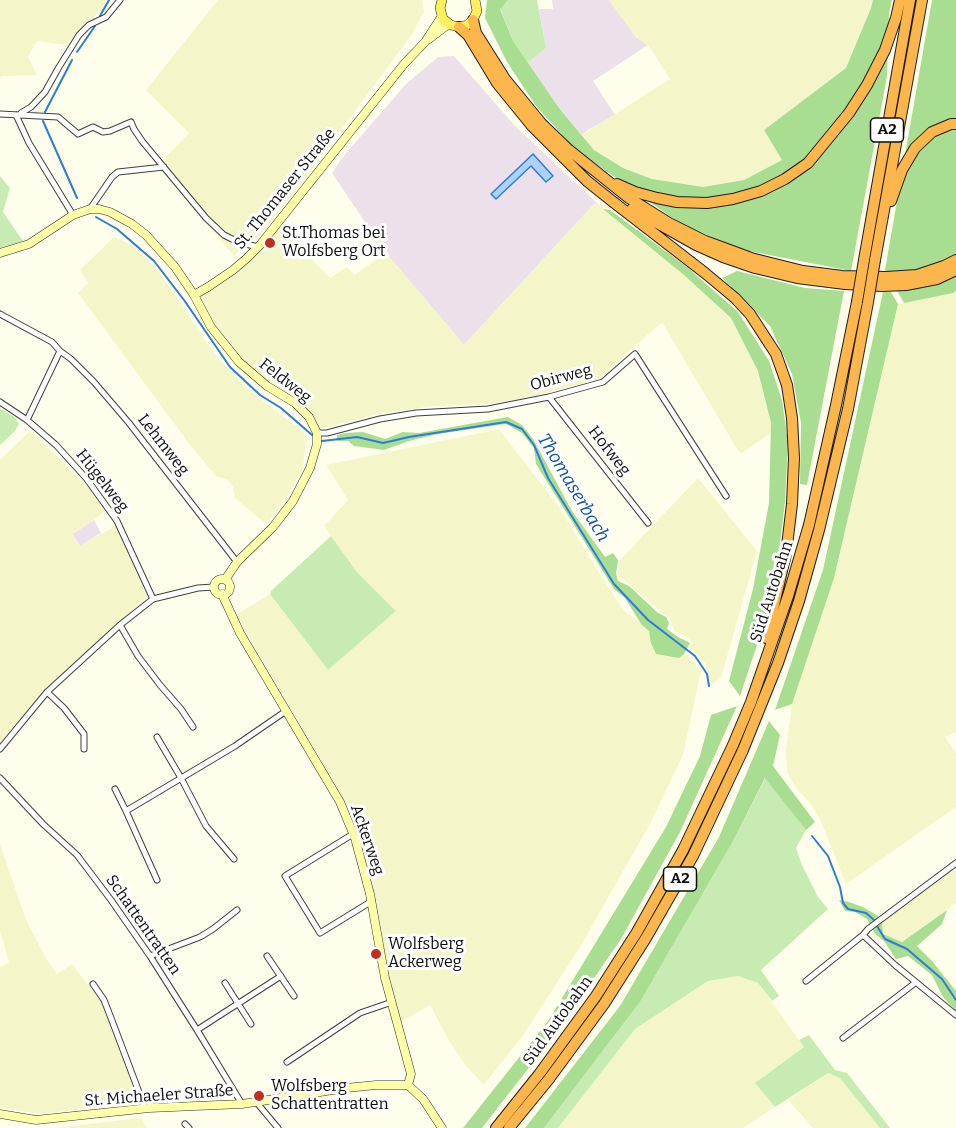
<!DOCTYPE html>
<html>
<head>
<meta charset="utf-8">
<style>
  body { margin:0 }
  canvas { display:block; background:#fffeec }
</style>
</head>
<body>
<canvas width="956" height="1128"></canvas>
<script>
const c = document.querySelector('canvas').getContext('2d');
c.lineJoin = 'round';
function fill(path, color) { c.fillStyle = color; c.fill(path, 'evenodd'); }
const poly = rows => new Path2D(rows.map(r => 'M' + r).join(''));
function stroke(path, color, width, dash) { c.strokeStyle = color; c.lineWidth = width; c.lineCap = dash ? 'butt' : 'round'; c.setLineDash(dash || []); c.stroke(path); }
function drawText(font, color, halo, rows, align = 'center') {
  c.font = font + ' Bitter,serif'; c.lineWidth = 6; c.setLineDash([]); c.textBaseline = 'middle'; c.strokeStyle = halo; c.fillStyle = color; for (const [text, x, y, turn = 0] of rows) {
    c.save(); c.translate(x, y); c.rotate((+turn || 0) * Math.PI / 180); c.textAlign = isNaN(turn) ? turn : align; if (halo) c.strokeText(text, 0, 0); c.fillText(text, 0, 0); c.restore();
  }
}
fill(poly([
  [552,0,609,0,636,37,648,45,593,81,615,115,588,130,582,135,559,108,528,63,546,48,539,9,553,9],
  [454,56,515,126,596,202,464,345,386,253,332,173,342,158,406,84,438,57],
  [94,520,101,533,80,546,72,534]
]), '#ece0eb');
fill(poly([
  [0,0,106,0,100,11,66,45,37,41,28,57,37,75,3,76,0,78],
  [218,0,422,0,424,12,411,36,291,197,256,239,247,241,234,256,157,166,189,133,146,90],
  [609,0,873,0,871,8,846,68,764,130,782,160,744,180,703,187,652,179,623,168,594,150,582,135,670,79,648,45,636,37],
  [596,202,684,275,731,318,758,371,771,423,771,433,742,453,738,451,662,322,597,380,513,401,487,404,434,406,378,414,320,429,307,410,268,384,241,361,210,323,200,295,280,226,330,278,347,267,354,275,386,253,464,345],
  [114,237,134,246,158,270,212,351,244,386,307,435,303,468,285,500,266,524,235,498,233,487,227,479,217,477,190,445,78,293,88,283,80,270],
  [956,291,956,732,945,737,956,753,956,807,846,884,820,819,811,804,797,789,787,772,786,750,792,704,834,578,898,304,953,293],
  [499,429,559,507,596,568,624,611,687,655,701,671,683,755,650,824,580,947,524,1034,484,1085,467,1067,449,1041,430,1005,401,1022,389,975,372,881,352,817,341,794,236,615,270,594,328,670,396,611,357,572,324,526,348,500,326,465],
  [30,431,83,481,105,511,94,520,72,533,79,546,116,526,147,597,47,687,0,743,0,460],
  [698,478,757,551,721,678,711,685,705,663,690,648,692,643,686,636,674,631,671,620,618,575,620,560],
  [0,844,26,920,47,960,57,974,72,964,101,1002,137,1096,137,1103,41,1114,0,1108,0,967,9,963,0,931],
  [956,865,956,903,902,942,883,934,882,922],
  [738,976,758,983,804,1047,755,1083,775,1107,743,1128,558,1128,635,1029,708,981],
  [828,1073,840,1078,880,1128,813,1128,788,1100],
  [140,1118,147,1128,55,1128]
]), '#f4f6ca');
fill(poly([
  [508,0,537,0,546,48,528,63,513,41,500,8],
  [0,176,10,188,3,212,23,241,0,248],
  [0,408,16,418,19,424,15,431,0,445],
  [331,536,357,572,396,611,328,670,270,594,271,591],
  [766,777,806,830,796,848,802,865,818,897,828,909,761,970,779,996,772,1001,758,983,738,976,708,981,635,1029,558,1128,544,1128,640,1002,732,843],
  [809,1035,835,1070,847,1073,890,1128,880,1128,840,1078,828,1073,775,1107,755,1083,804,1047,799,1040]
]), '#c8ebb3');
fill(poly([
  [487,0,508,0,500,9,513,41,559,108,594,150,623,168,652,179,703,187,744,180,782,160,764,130,846,68,871,8,873,0,892,0,889,14,887,76,851,271,744,250,681,224,575,149,536,106,507,62,485,18],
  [932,0,956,0,956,291,953,293,904,303,885,270],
  [603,209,610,210,687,267,738,312,769,361,782,400,788,443,785,502,777,568,762,630,740,696,729,681,753,589,769,503,771,423,758,371,731,318,684,275],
  [737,271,805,288,844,291,807,485,800,484,801,423,792,374,770,326,722,278],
  [883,292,891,292,898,304,834,578,792,704,775,710,823,570],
  [508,417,522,425,533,439,572,511,605,557,613,553,618,560,616,574,618,581,629,586,658,613,666,617,669,623,667,629,678,637,690,643,684,654,679,658,656,654,651,643,649,631,641,624,625,598,614,589,536,464,534,448,522,433,506,424,492,426,438,434,409,441,384,450,354,446,348,441,337,441,337,435,346,433,363,432,385,439,403,432,419,433],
  [737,706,680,832,621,939,559,1029,482,1128,463,1128,548,1021,666,827,700,756,711,715],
  [769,721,780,735,773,766,815,822,806,830,765,778,732,843,640,1002,544,1128,525,1128,620,1006,719,837],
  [839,900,849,902,863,907,878,916,882,922,883,934,902,942,947,910,942,924,917,946,932,961,956,991,956,1011,943,997,932,975,908,956,896,959,884,941,875,934,867,919,855,912,845,911]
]), '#a9dd92');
const water = poly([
  [533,154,553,176,546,182,531,166,496,199,491,194,533,154]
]);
fill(water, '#add2f9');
stroke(water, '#307bd4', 1.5);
stroke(poly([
  [100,16,109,0],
  [77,52,95,26],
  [45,112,72,60],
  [43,121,77,198],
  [96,217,117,229,154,261,184,300,230,367,260,395,281,408,312,435],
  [322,441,357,437,383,443,409,437,506,422,522,429,534,445,548,478,614,584,648,620,695,656,707,674,709,686],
  [812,836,828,856,840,887,843,903,848,909,866,913,874,920],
  [877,926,885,939,907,949,942,979,956,1000]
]), '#307bd4', 2);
const street = poly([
  [21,113,31,107,45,92,59,67,79,35,89,25,106,17,120,0],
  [0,114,58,117,78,134,93,127,103,132,110,131,131,122,134,129,142,141,206,218,224,235,238,242,258,247],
  [16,115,29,143,73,215],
  [90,209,112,177,118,172,164,167],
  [0,314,52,342,60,351,27,420],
  [60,351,71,359,94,382,129,423,237,562],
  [549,397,648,523],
  [0,402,27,420,56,445,86,478,117,521,153,599],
  [317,433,327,433,380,419,416,413,488,409,549,397,603,382,635,354,726,496],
  [120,625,138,656,160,685,181,709,193,727],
  [47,692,64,708,84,734,84,749],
  [157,737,181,778,206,826,234,859],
  [0,749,47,692,120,625,153,599,198,588,214,587],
  [0,778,43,824,77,855,111,900,150,956,197,1030,242,1104],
  [115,789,126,811,157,880],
  [126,811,235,746,286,711],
  [353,834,285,876,320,933,372,901],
  [863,935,895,965,956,1015],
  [150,956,200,937,213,929,237,910],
  [267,956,294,996],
  [806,981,863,935,868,929,956,863],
  [225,983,251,1024],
  [93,984,104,1000,111,1018,142,1100,144,1108],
  [197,1030,281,976],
  [843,1038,915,983],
  [287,1062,360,1013,392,1002],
  [257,1103,278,1128],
  [185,1124,189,1128]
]);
const secondary = poly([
  [429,39,446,26,451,25],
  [0,253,29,244,73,215,90,209,99,209,110,212,132,224,146,235,175,267,194,295,208,287,233,270,246,259,260,245,404,64,425,42,442,16],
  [194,295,211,327,239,362,267,386,295,403,309,417,317,433,317,444,310,468,293,501,273,527,237,562,225,580],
  '214 587a8 8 0 1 1 16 0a8 8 0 1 1-16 0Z',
  [222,594,240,633,340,802,355,838,370,894,385,978,411,1074,408,1085],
  [0,1114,36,1120,149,1108,242,1104,346,1088,376,1085,408,1085,423,1099,442,1128]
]);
const primary = poly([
  [442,0,440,8,443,19,451,25,459,27,467,25,473,20,477,11,475,0]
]);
const highway = poly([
  [473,20,476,33,505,79,541,123,569,150,629,198,669,223,705,241,751,258,803,271,842,276,886,277,917,275,944,266,956,260],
  [459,27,468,35,497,83,532,126,587,181,612,201,705,273,735,298,750,314,776,354,787,385,792,418,794,458,792,504,786,554,766,638],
  [617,184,635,192,657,198,677,202,707,203,733,199,761,191,785,179,808,163,849,113,867,85,885,50,896,18,900,0],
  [891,201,902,170,915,148,932,132,951,124,956,124],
  [632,209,696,245,723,257,755,268,797,278,845,284,882,286,906,285,937,279,956,270],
  [864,260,910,0],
  [875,260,922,0],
  [496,1128,540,1073,596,996,637,932,683,850,733,745,751,702,788,596,809,525,836,405,857,302],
  [509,1128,549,1079,604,1004,646,938,693,856,743,750,778,663,799,601,819,530,848,409,868,302]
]);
stroke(street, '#3f3f3f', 7);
stroke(secondary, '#2e2e2e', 9);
stroke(primary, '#1d1d1d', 10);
stroke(highway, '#1d1d1d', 12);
stroke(street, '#fff', 5);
stroke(secondary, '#fcffa7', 8);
stroke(primary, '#ffef5c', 9);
stroke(highway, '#fcb64c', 10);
const highwayBridge = poly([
  [857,302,864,260],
  [868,302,875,260]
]);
stroke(highwayBridge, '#1d1d1d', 12, []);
stroke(highwayBridge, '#fcb64c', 10);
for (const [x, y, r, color] of [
  [270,243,6,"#c32d1d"],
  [376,954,6,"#c32d1d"],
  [259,1096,6,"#c32d1d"]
]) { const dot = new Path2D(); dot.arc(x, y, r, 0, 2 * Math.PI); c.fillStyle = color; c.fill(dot); stroke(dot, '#fff', 2); }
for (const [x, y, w] of [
  [887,130,33],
  [680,879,33]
]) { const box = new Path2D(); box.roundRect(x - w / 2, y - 12, w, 24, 4.5); c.fillStyle = '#fff'; c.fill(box); stroke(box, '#0c0c0c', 1.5); }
drawText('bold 15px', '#0c0c0c', null, [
  ["A2",887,130],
  ["A2",680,879]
]);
drawText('16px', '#0c0c0c', '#fff', [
  ["St. Thomaser Straße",285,189,-51],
  ["Obirweg",561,378,-15],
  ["Feldweg",285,381,38],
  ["Lehmweg",163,445,52],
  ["Hofweg",609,451,52],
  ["Hügelweg",102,481,52],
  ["Süd Autobahn",772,592,-72],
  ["Ackerweg",367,840,71],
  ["Schattentratten",143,925,55],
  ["Süd Autobahn",558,1021,-54],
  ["St. Michaeler Straße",159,1096,-4]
]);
drawText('16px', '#0c0c0c', '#fff', [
  ["St.Thomas bei",282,234],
  ["Wolfsberg Ort",282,252],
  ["Wolfsberg",388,945],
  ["Ackerweg",388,963],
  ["Wolfsberg",271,1087],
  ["Schattentratten",271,1105]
], 'left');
drawText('italic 18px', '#0f4ea4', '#fff', [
  ["Thomaserbach",573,488,59]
]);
</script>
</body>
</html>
